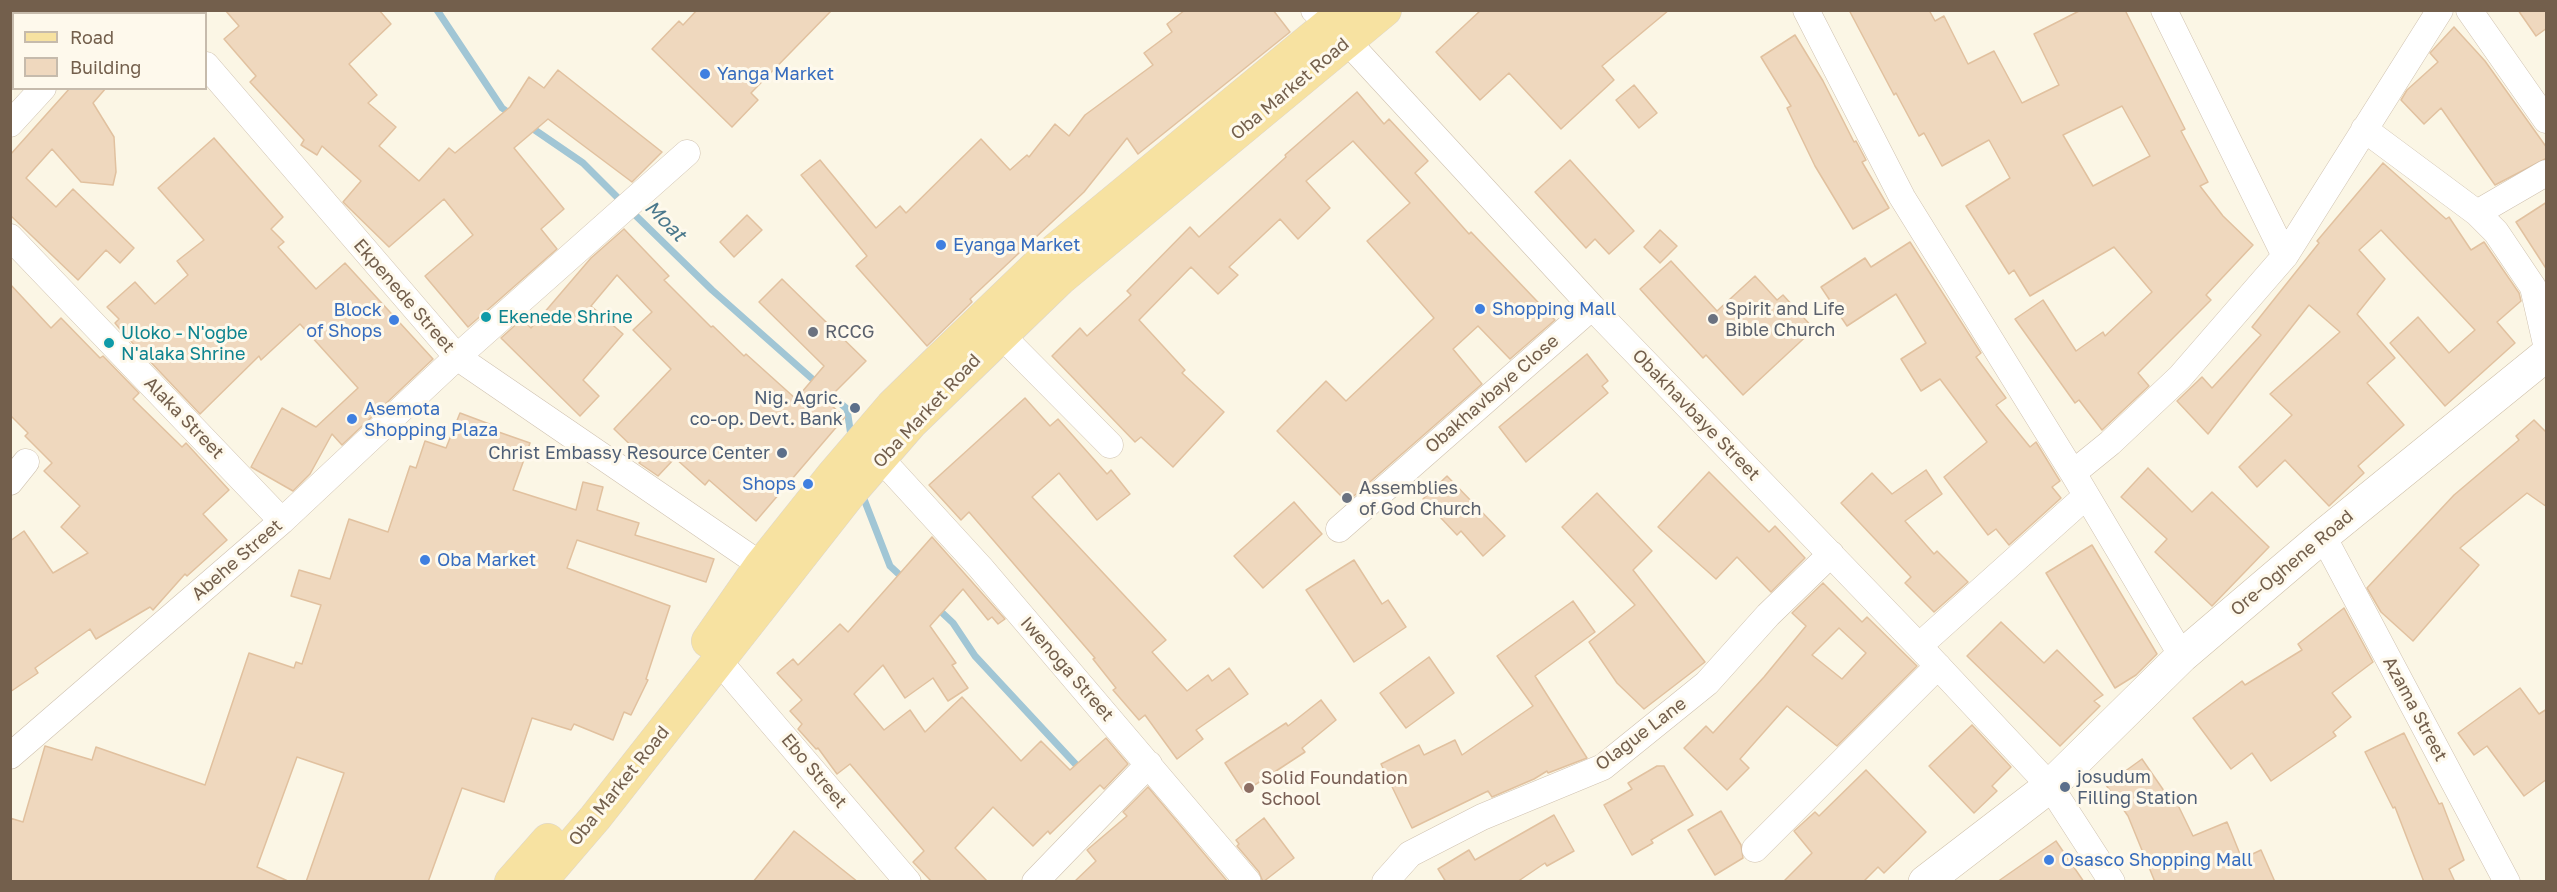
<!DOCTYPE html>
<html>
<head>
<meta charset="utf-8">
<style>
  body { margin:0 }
  #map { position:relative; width:2557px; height:892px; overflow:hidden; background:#fbf6e5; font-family:"Golos Text",sans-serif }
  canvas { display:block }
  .frame { position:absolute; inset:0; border:12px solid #735f4c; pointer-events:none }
  .legend { position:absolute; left:12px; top:12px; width:195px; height:78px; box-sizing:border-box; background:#fef9ec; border:2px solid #c6bbac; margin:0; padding:8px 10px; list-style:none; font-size:18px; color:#735f4c }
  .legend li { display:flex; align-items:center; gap:12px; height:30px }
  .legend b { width:30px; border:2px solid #c6bbac }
</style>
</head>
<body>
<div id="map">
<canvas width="2557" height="892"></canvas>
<div class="frame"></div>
<ul class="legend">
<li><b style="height:8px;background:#f7e2a1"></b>Road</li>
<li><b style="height:16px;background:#efd8be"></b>Building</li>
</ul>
</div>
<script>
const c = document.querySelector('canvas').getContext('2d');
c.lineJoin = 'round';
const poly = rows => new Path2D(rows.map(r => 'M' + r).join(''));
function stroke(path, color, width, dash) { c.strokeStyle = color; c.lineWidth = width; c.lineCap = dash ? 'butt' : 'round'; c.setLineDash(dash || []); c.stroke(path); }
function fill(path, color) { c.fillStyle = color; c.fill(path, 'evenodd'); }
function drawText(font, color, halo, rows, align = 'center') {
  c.font = font + ' "Golos Text",sans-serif'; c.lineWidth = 6; c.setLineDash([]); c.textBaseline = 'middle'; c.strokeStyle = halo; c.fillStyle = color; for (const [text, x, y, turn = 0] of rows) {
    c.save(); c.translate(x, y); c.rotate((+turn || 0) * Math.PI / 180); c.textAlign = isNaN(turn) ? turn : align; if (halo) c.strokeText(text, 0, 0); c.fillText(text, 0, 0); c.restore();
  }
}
stroke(poly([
  [437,10,502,108,512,115],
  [529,126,583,163,622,202],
  [630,210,712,290,818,384],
  [826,391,847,409,851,436],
  [862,494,890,566,904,579],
  [935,606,953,623,975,656,1081,770]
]), '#a1c6d5', 7);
const building = poly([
  [225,10,379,10,391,24,349,64,377,95,368,103,396,127,379,146,419,181,449,148,455,153,510,107,529,77,544,88,558,70,662,152,632,182,548,119,514,148,564,209,541,229,557,249,468,327,425,276,473,235,444,199,389,247,343,202,361,181,322,146,317,155,301,145,304,140,250,82,256,76,224,39,239,26,225,10],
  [697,10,832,10,751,93,758,100,732,127,652,49,679,21,683,25,697,10],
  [1185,10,1273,10,1290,32,1138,154,1127,138,1084,192,970,299,972,302,927,346,856,266,867,256,801,175,820,160,876,228,900,206,906,213,981,139,1010,170,1027,155,1029,157,1055,124,1069,136,1085,115,1153,65,1144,53,1172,32,1167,24,1185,10],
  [1481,10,1669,10,1602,66,1614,80,1561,129,1509,73,1480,100,1436,52,1481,10],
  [1849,10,1929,10,1935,21,1944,16,1968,64,1994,51,2022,103,2059,85,2034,34,2081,10,2125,10,2185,129,2181,131,2208,182,2200,186,2223,216,2253,245,2206,295,2211,300,2138,373,2149,386,2102,430,2079,400,2075,403,2015,319,2043,300,2076,351,2103,332,2105,336,2152,292,2114,247,2030,296,2014,270,2009,274,1966,206,2010,178,1989,140,1942,166,1924,133,1919,136,1896,93,1894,95,1849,10],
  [2122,106,2150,156,2093,186,2063,135,2122,106],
  [2518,10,2547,10,2547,28,2536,36,2518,10],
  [2454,27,2485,61,2547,148,2547,158,2495,185,2441,108,2424,124,2401,100,2407,90,2438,62,2430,53,2454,27],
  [1795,35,1823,81,1854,142,1856,141,1866,160,1862,162,1889,208,1853,229,1815,166,1787,108,1791,106,1761,57,1795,35],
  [1634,85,1657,113,1639,128,1616,100,1634,85],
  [70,88,106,88,93,103,114,137,116,172,113,185,81,182,52,149,26,178,56,207,73,189,134,248,120,263,106,250,78,280,10,215,10,155,70,88],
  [1357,92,1384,124,1389,119,1428,161,1415,173,1469,234,1471,232,1555,320,1510,359,1478,326,1453,349,1482,384,1347,502,1277,431,1326,381,1346,401,1434,318,1367,241,1410,203,1353,141,1306,181,1330,208,1298,239,1280,219,1229,267,1238,275,1218,294,1191,267,1139,320,1185,370,1182,373,1224,412,1173,467,1141,437,1135,442,1052,356,1080,328,1087,336,1131,295,1127,291,1190,227,1199,237,1286,157,1285,155,1357,92],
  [214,138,283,217,271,229,284,242,278,247,316,289,345,263,433,359,342,445,332,434,310,474,293,491,251,467,282,408,316,427,358,388,300,324,261,360,259,356,200,414,124,334,115,323,119,319,107,307,135,282,155,304,188,275,177,261,204,240,158,188,214,138],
  [1570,160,1634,231,1609,254,1595,239,1586,248,1535,192,1570,160],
  [2383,163,2446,219,2449,217,2471,250,2484,242,2519,293,2521,301,2497,322,2515,343,2445,406,2390,343,2418,317,2449,353,2475,330,2381,230,2359,250,2385,279,2357,314,2395,358,2367,383,2404,425,2358,466,2364,473,2329,506,2285,460,2257,487,2239,467,2292,415,2270,394,2340,332,2309,305,2208,434,2177,401,2202,377,2212,388,2261,335,2252,327,2319,243,2317,241,2383,163],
  [2547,202,2547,270,2516,222,2547,202],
  [747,215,762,230,734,257,720,242,747,215],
  [624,229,669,276,664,280,711,327,713,326,744,356,746,354,796,399,824,366,759,302,782,279,866,361,826,401,845,417,756,521,709,480,705,485,675,458,658,476,639,463,644,458,614,429,671,369,633,330,652,312,617,275,591,306,623,334,583,380,599,396,580,416,501,338,522,319,531,328,591,258,624,229],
  [1660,230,1677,246,1660,263,1644,247,1660,230],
  [1910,242,1981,353,1976,357,2006,398,1996,405,2030,447,2036,442,2060,481,2052,487,2061,498,2009,545,1996,529,1988,535,1944,477,1987,442,1940,379,1921,391,1901,359,1926,343,1896,294,1847,326,1821,287,1865,258,1871,267,1910,242],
  [1671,261,1717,311,1755,276,1777,300,1783,295,1814,329,1743,395,1706,355,1703,358,1640,289,1671,261],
  [10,284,51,328,61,318,100,358,103,356,139,393,133,399,182,447,186,443,229,490,203,514,227,540,187,576,185,574,153,610,150,607,96,639,90,629,35,668,38,673,10,692,10,541,24,531,53,573,88,553,61,527,80,506,44,471,52,463,25,436,28,433,10,415,10,284],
  [1587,354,1608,381,1602,386,1608,393,1526,462,1499,427,1587,354],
  [1025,398,1050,426,1058,419,1107,474,1111,470,1130,494,1097,520,1059,473,1032,497,1166,640,1152,652,1187,691,1208,675,1212,681,1229,668,1248,694,1196,730,1203,739,1177,759,1145,715,1139,720,1113,690,1116,688,1093,659,1095,658,969,512,961,520,929,485,1025,398],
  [460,413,492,425,490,429,530,443,513,490,576,510,583,482,603,487,597,510,639,523,635,535,714,559,706,582,577,540,567,568,670,606,646,679,648,680,631,715,624,712,613,740,574,724,571,730,532,718,504,802,462,788,428,882,306,882,344,773,297,757,257,867,290,882,10,882,10,818,23,822,45,746,92,760,96,747,205,785,249,653,294,668,296,662,302,664,321,605,291,596,299,570,330,579,349,519,388,532,410,466,416,468,425,441,446,448,460,413],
  [2534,420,2547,433,2547,507,2527,493,2460,548,2479,565,2413,641,2381,612,2367,588,2454,495,2519,440,2516,436,2534,420],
  [2148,468,2192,512,2212,492,2269,547,2212,606,2155,552,2167,539,2121,497,2148,468],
  [1926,470,1942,494,1905,521,1934,554,1937,551,1968,582,1934,612,1905,583,1911,577,1841,503,1872,473,1892,494,1926,470],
  [1709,472,1769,532,1775,526,1805,558,1771,592,1737,557,1716,579,1658,527,1709,472],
  [1447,476,1505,536,1483,556,1461,531,1457,535,1423,499,1447,476],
  [1597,493,1652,551,1633,570,1705,662,1644,709,1617,683,1589,642,1635,605,1562,527,1597,493],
  [1294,502,1322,534,1263,588,1234,556,1294,502],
  [932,537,1005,619,998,624,992,617,988,620,963,589,930,626,956,663,952,665,968,688,948,701,933,678,905,698,883,665,854,694,884,730,910,710,925,732,962,697,1021,761,1041,741,1070,770,1106,738,1128,764,1104,789,1100,785,1050,834,1048,831,1033,846,993,807,955,848,988,882,932,882,913,862,924,851,850,764,837,774,818,748,816,749,798,729,802,724,790,711,802,700,777,673,793,659,798,665,840,624,848,632,932,537],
  [2092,545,2157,654,2136,675,2115,688,2046,573,2092,545],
  [1354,560,1382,604,1388,600,1406,627,1354,662,1306,590,1354,560],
  [1823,583,1862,622,1867,617,1917,666,1837,746,1787,706,1740,759,1749,768,1727,790,1684,748,1706,726,1713,733,1764,677,1806,626,1792,613,1823,583],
  [1839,628,1866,653,1842,679,1812,655,1839,628],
  [1573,601,1595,632,1535,676,1587,758,1548,773,1547,771,1534,779,1492,797,1488,791,1412,828,1381,764,1419,745,1424,755,1455,740,1462,755,1533,706,1497,656,1573,601],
  [2344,608,2373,662,2332,693,2351,717,2333,732,2336,736,2271,781,2252,753,2231,769,2193,718,2242,681,2245,685,2302,650,2298,644,2344,608],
  [2001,622,2044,663,2057,650,2103,695,2094,701,2100,706,2060,746,1967,656,2001,622],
  [1429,657,1454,693,1406,728,1380,693,1429,657],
  [2520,688,2539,714,2547,709,2547,779,2524,796,2487,746,2474,755,2458,733,2520,688],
  [1321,700,1336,720,1302,748,1305,752,1244,792,1225,763,1286,723,1288,726,1321,700],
  [1972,725,2011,767,1992,786,1997,791,1974,813,1929,766,1972,725],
  [2404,733,2439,804,2442,803,2464,860,2449,869,2455,882,2424,882,2395,807,2393,808,2365,752,2404,733],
  [2142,759,2171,801,2175,799,2193,836,2227,822,2242,859,2261,850,2275,882,2155,882,2128,816,2106,785,2142,759],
  [1657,766,1664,766,1693,815,1651,840,1653,843,1632,855,1604,805,1632,789,1628,783,1657,766],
  [1866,770,1926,832,1884,873,1878,867,1863,882,1783,882,1812,853,1794,831,1815,812,1819,816,1866,770],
  [1148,787,1228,882,1074,882,1096,861,1087,850,1127,816,1123,812,1148,787],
  [1721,811,1741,845,1743,858,1715,875,1688,830,1721,811],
  [1554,815,1574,851,1547,866,1545,863,1517,882,1446,882,1438,869,1469,850,1475,860,1554,815],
  [1264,818,1294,858,1263,882,1259,872,1237,846,1239,844,1236,840,1264,818],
  [794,831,858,882,753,882,794,831],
  [2056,841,2084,882,1997,882,2056,841]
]);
fill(building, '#efd8be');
stroke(building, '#e1c19f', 1.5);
const street = poly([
  [159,10,162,14],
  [1314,10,1347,41,1592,307,1919,646,2050,786,2112,882],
  [1806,10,1902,197,2073,473,2182,656],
  [2164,10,2285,256],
  [2469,10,2546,120],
  [114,14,116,10],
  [206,65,457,357,761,565],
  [10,124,43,88],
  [2364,129,2477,213,2496,232,2533,287,2546,344],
  [2477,213,2546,173],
  [10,237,282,521],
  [1001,335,1110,445],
  [882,460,980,567,1248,882],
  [2073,473,2110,443,2180,377,2285,256,2440,10],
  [10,482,26,462],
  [1339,529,1592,307],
  [2323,536,2507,882],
  [1919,646,2085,497],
  [719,661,908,882],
  [10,756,282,521,457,357,687,153],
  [1755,849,1938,666],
  [1035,882,1149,764],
  [1385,882,1410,854,1482,817,1603,767,1707,683,1768,615,1831,554]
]);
const secondary = poly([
  [1925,882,2050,786,2182,656,2323,536,2546,355]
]);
const primary = poly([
  [708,641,761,565,832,476,892,406,936,363,1043,260,1346,10],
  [511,882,548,840],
  [540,882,595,818,851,492,911,423,1060,279,1385,10]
]);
stroke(street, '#cfc1af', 27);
stroke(secondary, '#cfc0aa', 34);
stroke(primary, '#dbd5d0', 34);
stroke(street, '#fff', 26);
stroke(secondary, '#fff', 33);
stroke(primary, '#f7e2a1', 33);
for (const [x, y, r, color] of [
  [705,74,6,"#3f7fe0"],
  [941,245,6,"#3f7fe0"],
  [1480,309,6,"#3f7fe0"],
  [486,317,6,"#0f9aa8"],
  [1713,319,6,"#6b7280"],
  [394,320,6,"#3f7fe0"],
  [813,332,6,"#6b7280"],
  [109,343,6,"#0f9aa8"],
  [855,408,6,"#5c6f8a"],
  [352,419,6,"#3f7fe0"],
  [782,453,6,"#5c6f8a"],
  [808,484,6,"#3f7fe0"],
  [1347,498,6,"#6b7280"],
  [425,560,6,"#3f7fe0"],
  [2065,787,6,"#5c6f8a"],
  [1249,788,6,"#8d6e63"],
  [2049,860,6,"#3f7fe0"]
]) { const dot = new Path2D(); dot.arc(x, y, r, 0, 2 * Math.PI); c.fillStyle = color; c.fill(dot); stroke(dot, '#fef9ec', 2); }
drawText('18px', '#366cbe', '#fef9ec', [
  ["Yanga Market",717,74],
  ["Eyanga Market",953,245],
  ["Shopping Mall",1492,309],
  ["Block",382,310,"right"],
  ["of Shops",382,331,"right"],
  ["Asemota",364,409],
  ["Shopping Plaza",364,430],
  ["Shops",796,484,"right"],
  ["Oba Market",437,560],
  ["Osasco Shopping Mall",2061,860]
], 'left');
drawText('18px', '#735f4c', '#fef9ec', [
  ["Oba Market Road",1290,89,-40],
  ["Ekpenede Street",404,296,49],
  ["Obakhavbaye Close",1492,394,-41],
  ["Oba Market Road",927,411,-47],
  ["Obakhavbaye Street",1696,415,46],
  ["Alaka Street",184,418,46],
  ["Abehe Street",237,560,-41],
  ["Ore-Oghene Road",2292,563,-40],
  ["Iwenoga Street",1067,669,49],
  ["Azama Street",2415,709,62],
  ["Olague Lane",1641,734,-37],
  ["Ebo Street",814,771,50],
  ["Oba Market Road",619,786,-51]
]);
drawText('18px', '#5b616d', '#fef9ec', [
  ["Spirit and Life",1725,309],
  ["Bible Church",1725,330],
  ["RCCG",825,332],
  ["Assemblies",1359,488],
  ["of God Church",1359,509]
], 'left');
drawText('18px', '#0d838f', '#fef9ec', [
  ["Ekenede Shrine",498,317],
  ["Uloko - N'ogbe",121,333],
  ["N'alaka Shrine",121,354]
], 'left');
drawText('18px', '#4e5e75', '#fef9ec', [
  ["Nig. Agric.",843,398],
  ["co-op. Devt. Bank",843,419],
  ["Christ Embassy Resource Center",770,453],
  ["josudum",2077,777,"left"],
  ["Filling Station",2077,798,"left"]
], 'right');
drawText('18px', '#785e54', '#fef9ec', [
  ["Solid Foundation",1261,778],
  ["School",1261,799]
], 'left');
drawText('italic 20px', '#4a788c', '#fef9ec', [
  ["Moat",665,221,45]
]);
</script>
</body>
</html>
